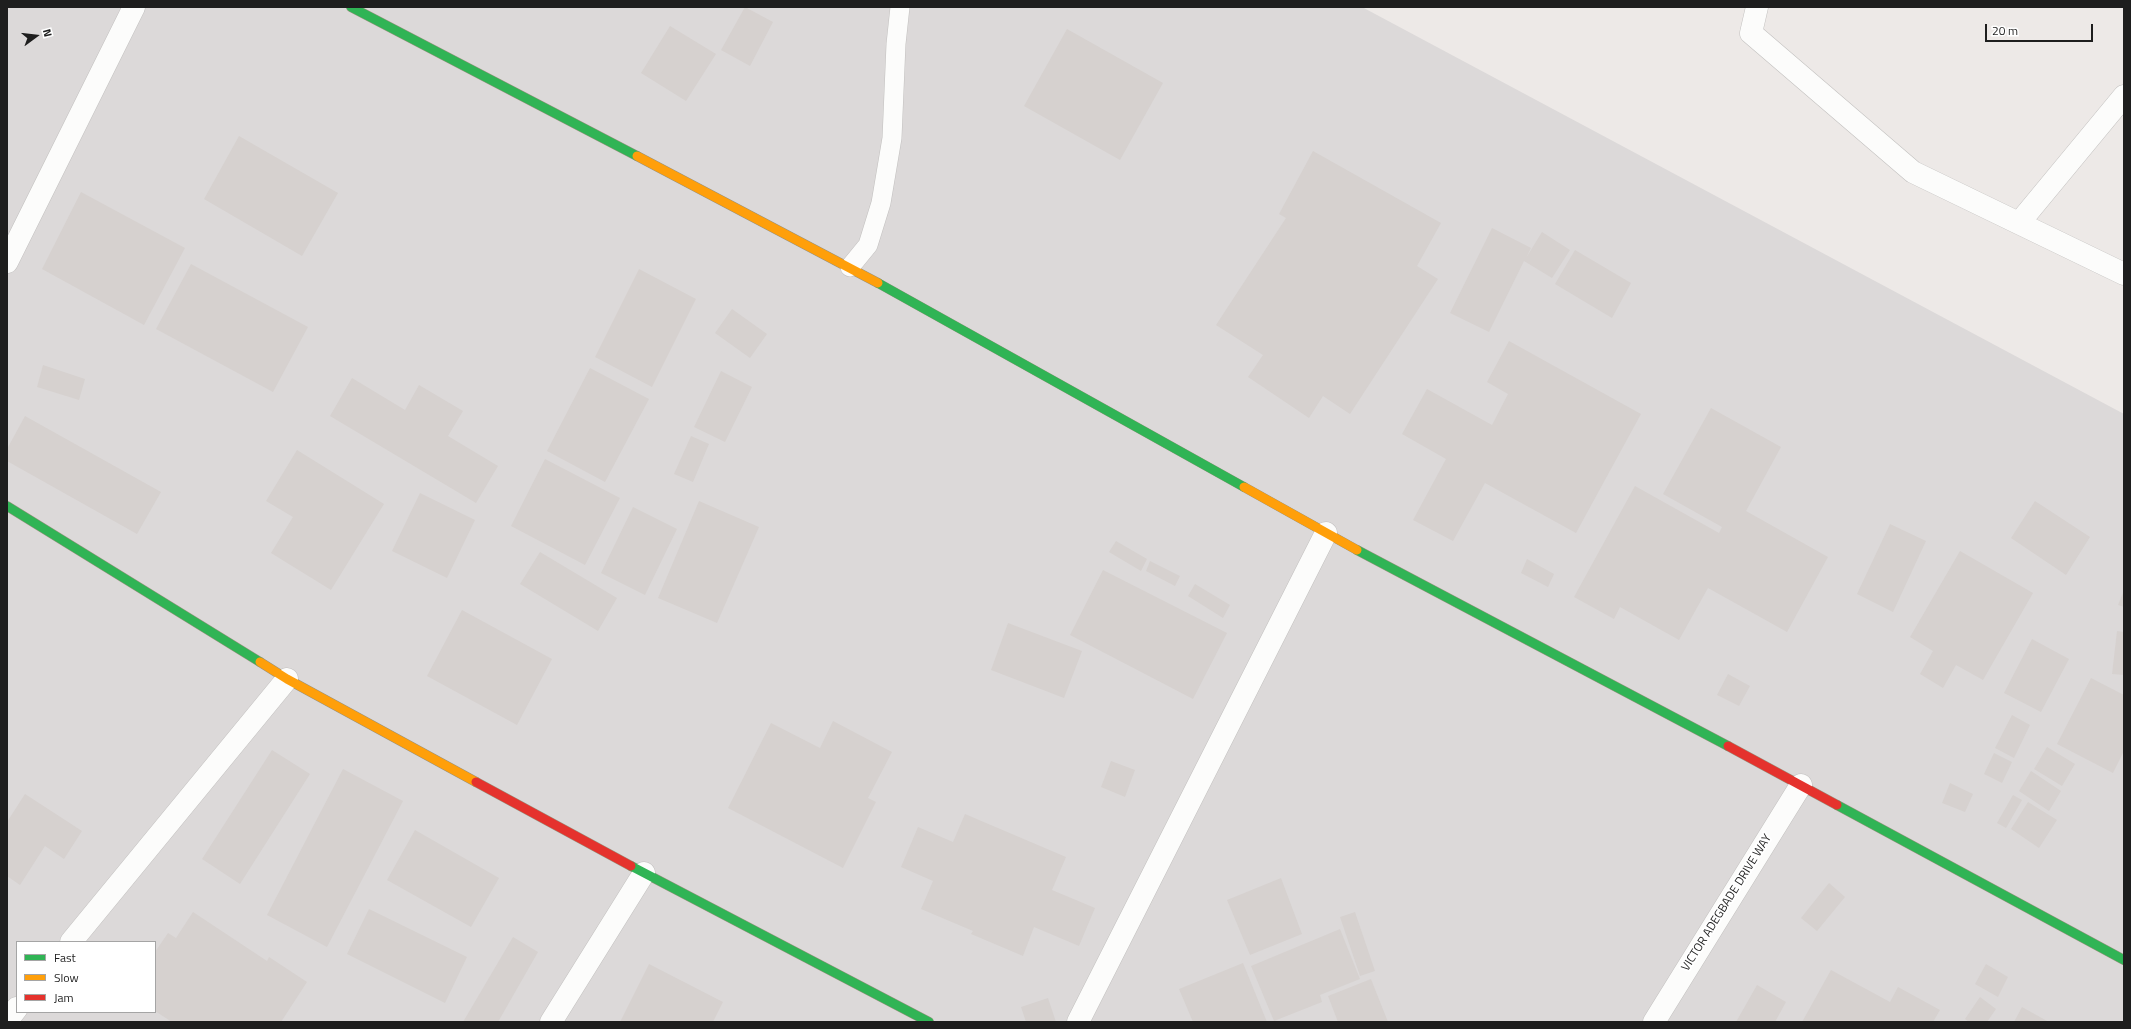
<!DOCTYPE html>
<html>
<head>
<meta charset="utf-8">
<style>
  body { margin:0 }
  #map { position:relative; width:2131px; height:1029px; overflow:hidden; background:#ede9e7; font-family:"Titillium Web",sans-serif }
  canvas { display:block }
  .frame { position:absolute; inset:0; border:8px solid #1e1e1e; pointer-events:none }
  .legend { position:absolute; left:16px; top:941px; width:140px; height:72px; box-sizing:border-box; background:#fff; border:1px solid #a5a5a5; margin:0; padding:5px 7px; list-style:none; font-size:12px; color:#1e1e1e }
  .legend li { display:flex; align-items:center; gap:8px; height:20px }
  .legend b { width:20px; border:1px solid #a5a5a5 }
  .north { position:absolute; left:16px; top:16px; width:40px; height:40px; -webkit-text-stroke:3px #fff; paint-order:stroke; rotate:75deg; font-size:11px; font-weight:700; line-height:16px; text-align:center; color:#1e1e1e }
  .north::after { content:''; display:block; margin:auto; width:14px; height:18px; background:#1e1e1e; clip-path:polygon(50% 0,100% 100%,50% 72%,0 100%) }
  .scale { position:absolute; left:1985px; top:24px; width:108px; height:18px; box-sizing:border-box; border:2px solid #1e1e1e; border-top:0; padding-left:5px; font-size:12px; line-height:14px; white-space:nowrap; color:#1e1e1e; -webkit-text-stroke:3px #fff; paint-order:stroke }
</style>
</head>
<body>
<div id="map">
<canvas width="2131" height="1029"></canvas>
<div class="frame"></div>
<ul class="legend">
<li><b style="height:5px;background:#30b455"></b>Fast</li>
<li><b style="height:5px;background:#ff9f0a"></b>Slow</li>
<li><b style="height:5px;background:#e5322d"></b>Jam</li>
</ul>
<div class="north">N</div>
<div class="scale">20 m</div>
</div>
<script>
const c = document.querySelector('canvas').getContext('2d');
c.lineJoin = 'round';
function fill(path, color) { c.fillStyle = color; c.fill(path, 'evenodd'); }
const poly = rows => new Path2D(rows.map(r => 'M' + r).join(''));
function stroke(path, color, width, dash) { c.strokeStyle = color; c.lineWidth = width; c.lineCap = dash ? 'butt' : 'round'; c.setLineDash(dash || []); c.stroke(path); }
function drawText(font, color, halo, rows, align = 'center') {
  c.font = font + ' "Titillium Web",sans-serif'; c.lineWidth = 4; c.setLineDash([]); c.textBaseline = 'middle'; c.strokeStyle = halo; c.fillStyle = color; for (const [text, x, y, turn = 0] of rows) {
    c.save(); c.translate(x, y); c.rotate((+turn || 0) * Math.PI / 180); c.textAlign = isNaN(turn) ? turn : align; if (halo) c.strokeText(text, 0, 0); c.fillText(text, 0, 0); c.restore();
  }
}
fill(poly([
  [7,7,1362,7,2124,414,2124,1022,7,1022],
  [17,942,155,942,155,1012,17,1012]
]), '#dcd9d9');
fill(poly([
  [745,7,773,22,750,66,721,50],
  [670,26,716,54,686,101,641,73],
  [1067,29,1163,83,1120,160,1024,106],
  [239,136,338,193,302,256,204,199],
  [1313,151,1441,223,1417,266,1438,279,1350,414,1323,396,1309,418,1248,377,1263,355,1216,325,1286,218,1279,214],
  [81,192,185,248,144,325,42,269],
  [1492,228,1531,248,1526,258,1542,232,1570,250,1552,278,1524,261,1489,332,1450,313],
  [1575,250,1631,283,1612,318,1555,284],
  [191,264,308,327,273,392,156,329],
  [639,269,696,299,652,387,595,357],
  [732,309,767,334,750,358,715,333],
  [1509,341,1641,414,1576,533,1485,483,1453,541,1413,520,1446,459,1402,434,1427,389,1492,425,1508,394,1487,382],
  [43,365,85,379,79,400,37,387],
  [590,368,649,399,605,482,547,451],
  [721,371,752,387,725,442,694,427],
  [352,378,405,410,419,385,463,411,448,436,498,466,476,503,330,416],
  [1711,408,1781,447,1746,511,1828,557,1787,632,1708,588,1679,640,1620,607,1614,619,1574,597,1635,486,1719,533,1722,527,1663,494],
  [25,416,161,492,137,534,7,461,7,449],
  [691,436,709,444,693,482,674,474],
  [297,450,384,504,331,590,271,553,293,517,266,501],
  [545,459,620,498,585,565,511,526],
  [420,493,475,520,447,578,392,551],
  [699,501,759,527,717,623,658,598],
  [2035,501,2090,537,2066,575,2011,538],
  [633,507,677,529,645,595,601,573],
  [1890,524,1926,541,1893,612,1857,594],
  [1116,541,1147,559,1141,571,1109,552],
  [1960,551,2033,593,1983,680,1956,665,1943,688,1920,674,1933,651,1910,637],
  [540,552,617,598,598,631,520,584],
  [1527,559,1554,574,1548,587,1521,573],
  [1150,561,1180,576,1175,586,1146,571],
  [1103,570,1227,633,1193,699,1070,635],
  [1195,584,1230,605,1223,618,1188,596],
  [2124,590,2124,607,2118,605],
  [462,610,552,659,517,725,427,676],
  [1008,623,1082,651,1064,698,991,670],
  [2117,631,2124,632,2124,675,2112,674],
  [2032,639,2069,659,2041,712,2004,693],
  [1728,674,1750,686,1739,706,1717,695],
  [2091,678,2124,695,2124,751,2113,773,2057,744],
  [2012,715,2030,725,2014,758,1995,748],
  [833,721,892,752,868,798,876,802,843,868,728,808,771,723,820,748],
  [2047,747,2075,764,2062,786,2034,769],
  [272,750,310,774,240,884,202,859],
  [1994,753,2012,762,2002,783,1984,774],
  [1111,761,1135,770,1125,797,1101,787],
  [343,769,403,801,327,947,267,915],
  [2031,771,2061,791,2049,811,2019,791],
  [1950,783,1973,794,1965,812,1942,803],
  [25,794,82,831,64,859,45,846,20,885,7,876,7,822],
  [2013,795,2022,800,2006,828,1997,823],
  [2028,802,2057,820,2039,848,2011,829],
  [965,814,1066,857,1052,890,1095,908,1079,946,1034,927,1023,956,971,934,973,931,921,909,933,881,901,867,918,827,953,842],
  [415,830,499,878,471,927,387,880],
  [1281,878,1302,934,1250,955,1227,900],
  [1829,883,1845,897,1817,931,1801,918],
  [369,909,467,957,445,1003,347,954],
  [193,912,267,961,269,957,307,982,281,1022,172,1022,155,1011,155,952,168,933,176,938],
  [1355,912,1375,971,1360,976,1340,917],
  [1340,929,1360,979,1320,995,1322,1002,1274,1021,1251,966],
  [513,937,538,952,498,1022,463,1022],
  [1243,963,1267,1022,1193,1022,1179,989],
  [649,964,723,1002,713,1022,620,1022],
  [1986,964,2008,977,1998,997,1975,984],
  [1831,970,1890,1002,1898,987,1940,1010,1933,1022,1802,1022],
  [1371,979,1388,1022,1338,1022,1328,996],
  [1757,985,1786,1002,1775,1022,1736,1022],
  [1980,997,1996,1009,1987,1022,1969,1022,1965,1019],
  [1048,998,1056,1022,1026,1022,1021,1007],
  [2022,1007,2049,1022,2014,1022]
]), '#d6d1cf');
const lane = poly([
  [850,267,868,245,881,203,892,138,896,44,900,7]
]);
const street = poly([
  [1757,7,1751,33,1913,172,2124,274],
  [2019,223,2124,96],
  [7,262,134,7],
  [71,942,287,679],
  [7,1021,17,1008],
  [551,1022,644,873],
  [1078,1022,1326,533],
  [1654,1022,1801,785]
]);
const fast = poly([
  [351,7,637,156],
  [878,283,1244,487],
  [7,506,260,662],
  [1357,550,1728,746],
  [1837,805,2124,960],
  [631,866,929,1022]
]);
const slow = poly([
  [637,156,878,283],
  [1244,487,1357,550],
  [260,662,287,679,476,782]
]);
const jam = poly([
  [1728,746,1837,805],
  [476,782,631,866]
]);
stroke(lane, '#c2c0bf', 20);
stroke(street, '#c2c0bf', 23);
stroke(fast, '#98927e', 10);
stroke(slow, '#98927e', 10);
stroke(jam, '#98927e', 10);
stroke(lane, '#fcfcfb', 19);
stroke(street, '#fcfcfb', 22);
stroke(fast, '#30b455', 9);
stroke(slow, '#ff9f0a', 9);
stroke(jam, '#e5322d', 9);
drawText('12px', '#1e1e1e', '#fff', [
  ["VICTOR ADEGBADE DRIVE WAY",1727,903,-58]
]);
</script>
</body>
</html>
